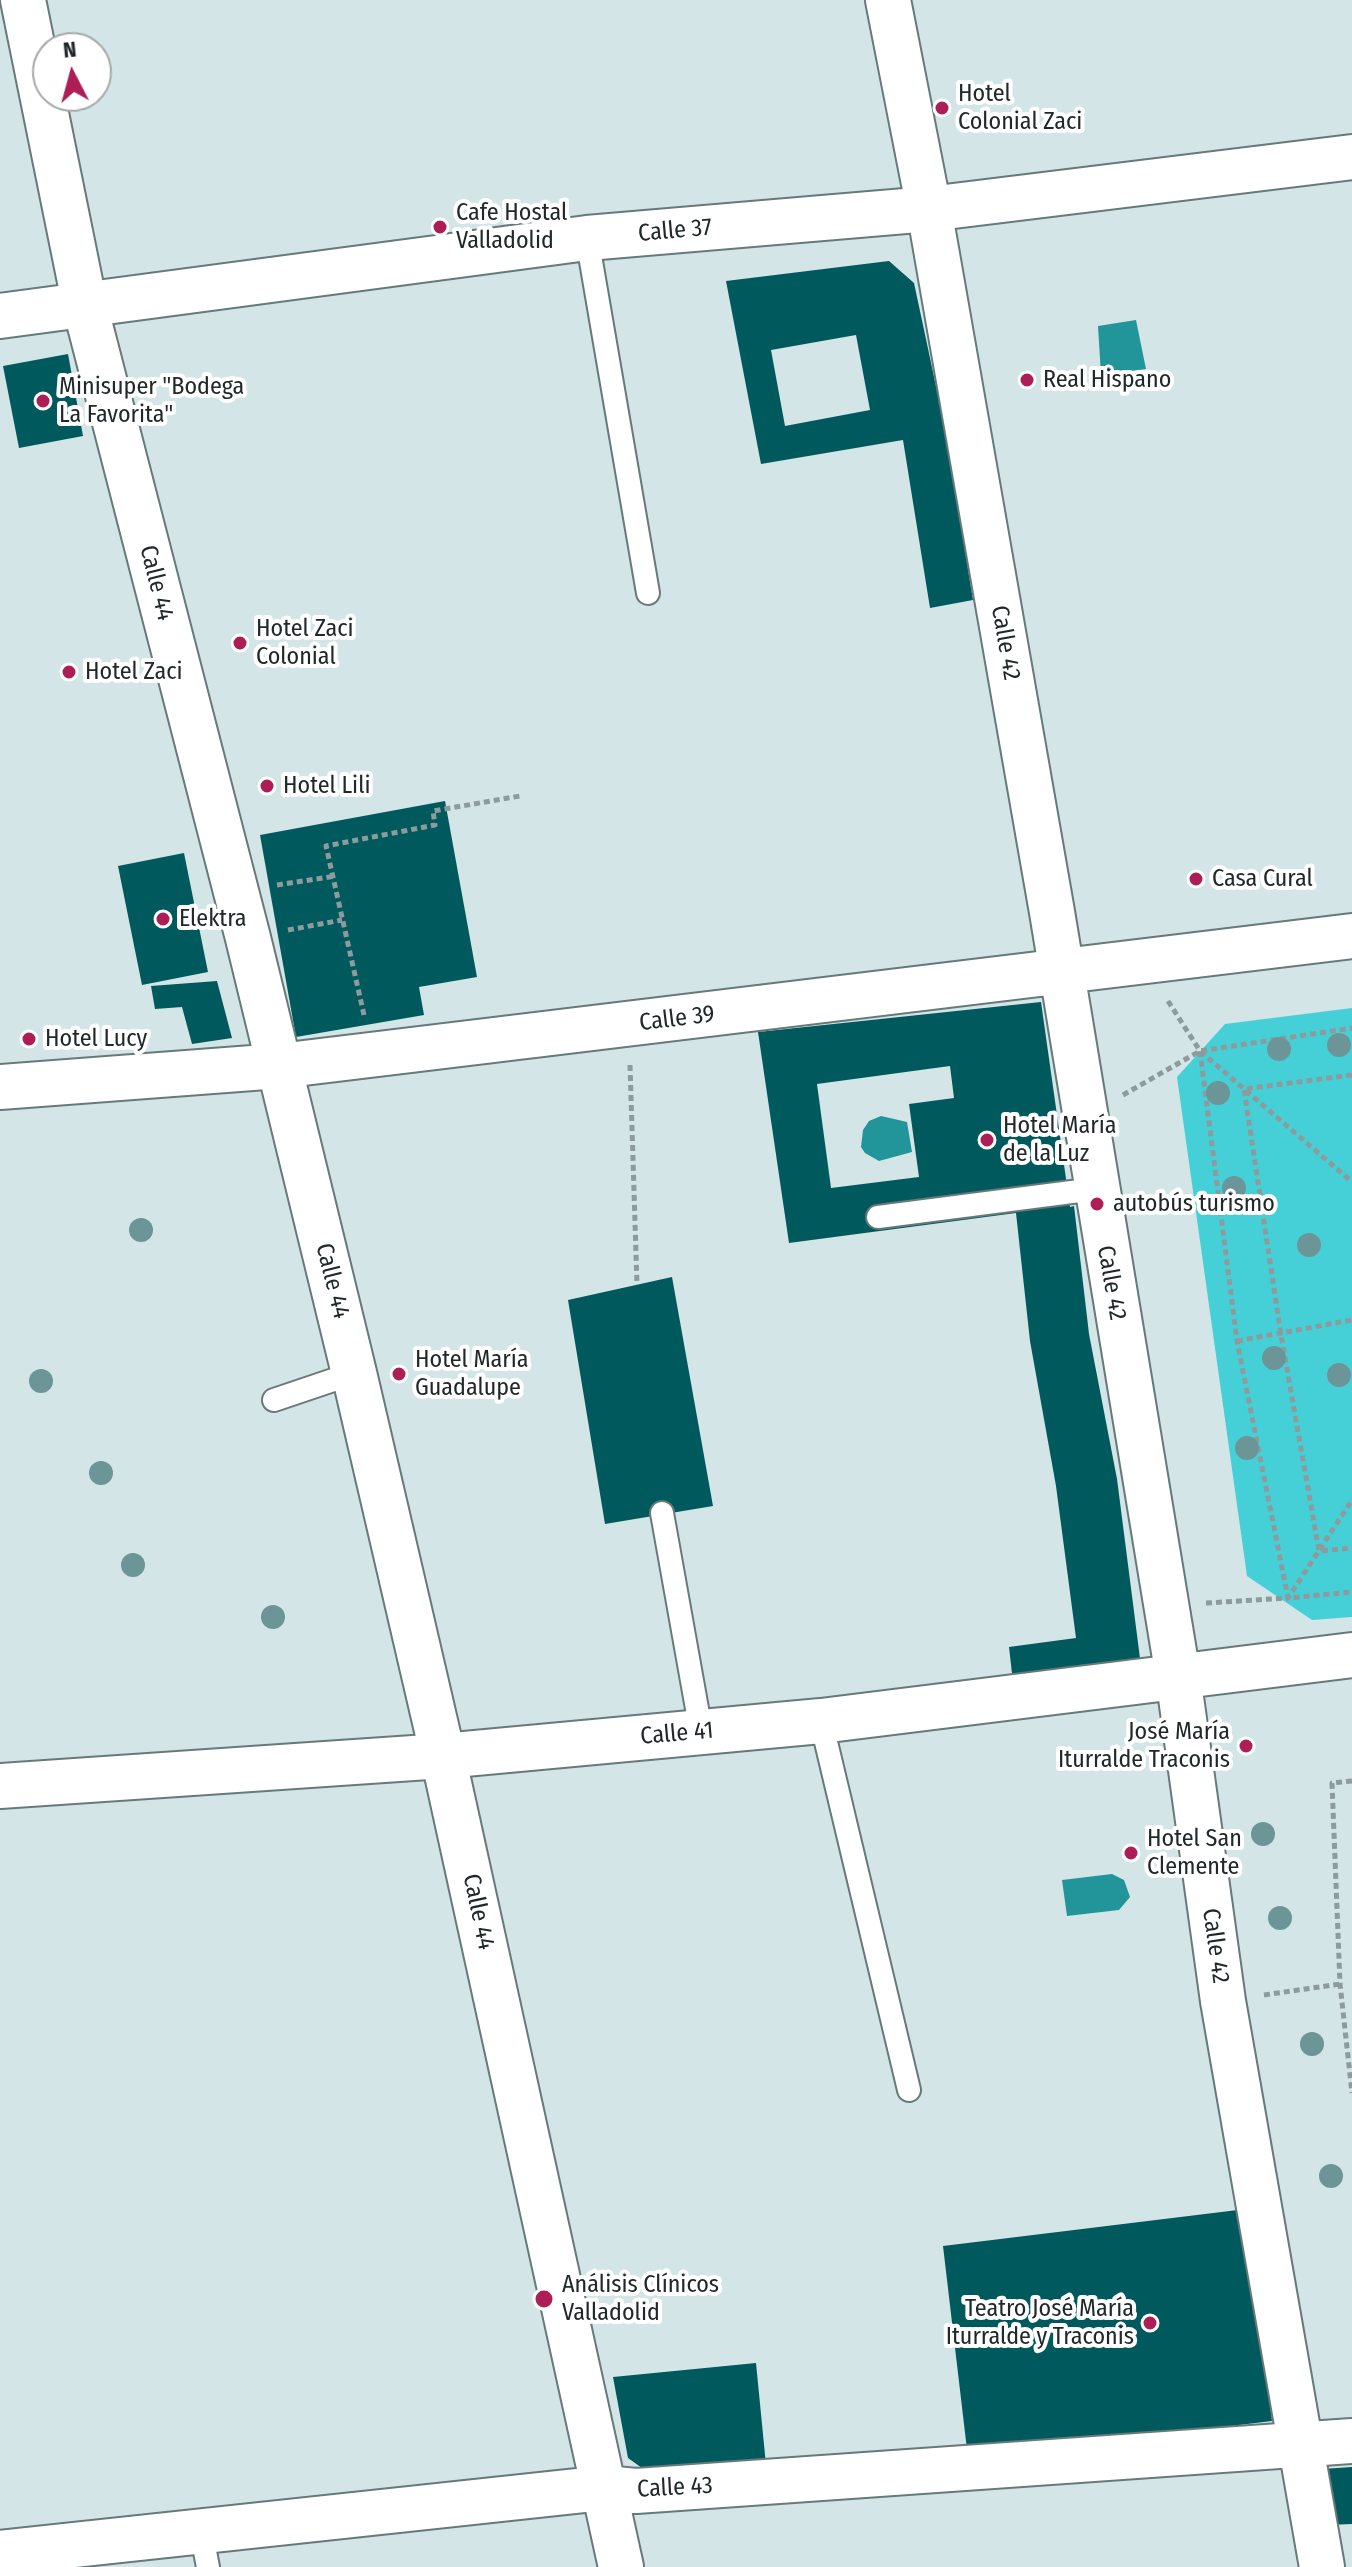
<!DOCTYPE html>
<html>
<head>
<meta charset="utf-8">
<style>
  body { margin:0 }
  #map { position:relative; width:1352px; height:2567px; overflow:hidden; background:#d3e5e6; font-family:"Fira Sans Condensed",sans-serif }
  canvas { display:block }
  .north { position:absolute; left:32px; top:32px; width:80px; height:80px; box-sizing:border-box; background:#fff; border:2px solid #a6a9a9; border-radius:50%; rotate:354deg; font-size:22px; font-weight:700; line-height:32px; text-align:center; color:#212829 }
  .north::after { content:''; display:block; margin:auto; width:28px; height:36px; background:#ad1e57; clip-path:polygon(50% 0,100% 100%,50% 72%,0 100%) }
</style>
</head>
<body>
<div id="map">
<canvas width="1352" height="2567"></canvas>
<div class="north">N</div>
</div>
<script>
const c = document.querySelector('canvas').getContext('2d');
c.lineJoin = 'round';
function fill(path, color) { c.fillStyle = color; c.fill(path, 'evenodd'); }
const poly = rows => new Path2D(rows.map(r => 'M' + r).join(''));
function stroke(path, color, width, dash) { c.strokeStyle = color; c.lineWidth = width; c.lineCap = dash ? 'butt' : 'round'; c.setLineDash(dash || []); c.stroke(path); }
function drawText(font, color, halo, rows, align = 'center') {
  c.font = font + ' "Fira Sans Condensed",sans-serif'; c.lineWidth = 8; c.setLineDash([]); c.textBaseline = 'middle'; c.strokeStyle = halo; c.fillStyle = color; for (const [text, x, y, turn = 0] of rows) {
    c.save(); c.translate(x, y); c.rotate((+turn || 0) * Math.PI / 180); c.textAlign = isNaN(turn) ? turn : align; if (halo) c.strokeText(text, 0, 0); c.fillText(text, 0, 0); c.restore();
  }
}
fill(poly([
  [1352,1008,1352,1617,1312,1620,1247,1576,1177,1077,1225,1024]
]), '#45d0d8');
fill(poly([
  [1136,320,1146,369,1101,375,1098,326],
  [881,1116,907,1122,912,1152,879,1161,865,1153,861,1147,863,1130,869,1121],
  [1112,1874,1124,1880,1130,1897,1119,1910,1067,1916,1062,1880]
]), '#22959b');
fill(poly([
  [889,261,914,283,946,433,973,600,930,608,903,440,761,464,726,281],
  [856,335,870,410,785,426,771,350],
  [68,354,83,436,19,448,3,366],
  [445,801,477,977,419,987,424,1015,296,1037,260,835],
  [184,853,208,972,142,985,118,866],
  [217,981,232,1038,192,1044,182,1007,155,1009,151,986],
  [1041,1002,1070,1207,1074,1206,1089,1334,1117,1479,1142,1674,1014,1691,1009,1647,1076,1638,1056,1486,1030,1341,1016,1213,789,1243,758,1032],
  [950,1066,954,1098,909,1104,919,1177,831,1188,817,1084],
  [672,1277,713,1506,605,1524,568,1300],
  [1246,2209,1272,2421,968,2458,943,2246],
  [756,2363,766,2465,649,2473,628,2458,613,2377],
  [1352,2467,1352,2524,1328,2525,1322,2469]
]), '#00595d');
const service = poly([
  [587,238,648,593],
  [878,1217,1095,1189],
  [274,1400,354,1373],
  [662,1513,701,1731],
  [821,1721,909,2090],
  [201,2531,208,2567]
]);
const minor = poly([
  [23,0,85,306,248,938,354,1373,443,1756,621,2567],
  [0,2553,604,2488,636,2491,1352,2441]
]);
const tertiary = poly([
  [0,316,587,238,929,209,1352,157]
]);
const secondary = poly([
  [888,0,929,209,1052,912,1178,1676,1223,2001,1322,2567],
  [0,1087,279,1066,1352,936],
  [0,1786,443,1756,821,1721,1352,1655]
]);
stroke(service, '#687979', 26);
stroke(minor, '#687979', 48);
stroke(tertiary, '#687979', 48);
stroke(secondary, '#687979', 48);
stroke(poly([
  [277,885,336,876],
  [288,930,342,920],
  [1168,1001,1200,1051,1352,1182],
  [364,1015,326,846,435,825,433,811,520,796],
  [1200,1051,1237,1341,1288,1598,1352,1592],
  [630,1065,637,1285],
  [1352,1075,1244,1089,1281,1335,1319,1551,1352,1548],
  [1123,1095,1200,1051,1352,1028],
  [1237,1341,1352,1320],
  [1206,1603,1288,1598,1352,1500],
  [1352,1781,1332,1783,1340,1984,1352,2093],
  [1264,1995,1340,1984]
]), '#8e9b9c', 5, [6, 4]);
stroke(service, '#fff', 22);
stroke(minor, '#fff', 44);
stroke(tertiary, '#fff', 44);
stroke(secondary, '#fff', 44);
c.fillStyle = '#6c9598';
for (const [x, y] of [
  [1339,1045],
  [1279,1049],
  [1218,1093],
  [1234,1188],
  [141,1230],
  [1309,1245],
  [1274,1358],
  [1339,1375],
  [41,1381],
  [1247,1448],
  [101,1473],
  [133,1565],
  [273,1617],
  [1263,1834],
  [1280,1918],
  [1312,2044],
  [1331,2176]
]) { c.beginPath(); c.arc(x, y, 12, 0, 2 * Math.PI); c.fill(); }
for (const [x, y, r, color] of [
  [942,108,8,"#ad1e57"],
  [440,227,8,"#ad1e57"],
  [1027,380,8,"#ad1e57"],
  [43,401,8,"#ad1e57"],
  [240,643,8,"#ad1e57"],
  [69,672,8,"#ad1e57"],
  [267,786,8,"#ad1e57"],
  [1196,879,8,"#ad1e57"],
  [163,919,8,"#ad1e57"],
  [29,1039,8,"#ad1e57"],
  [987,1140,8,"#ad1e57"],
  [1097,1204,8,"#ad1e57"],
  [399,1374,8,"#ad1e57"],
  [1246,1746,8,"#ad1e57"],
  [1131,1853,8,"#ad1e57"],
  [544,2299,10,"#ad1e57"],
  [1150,2323,8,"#ad1e57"]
]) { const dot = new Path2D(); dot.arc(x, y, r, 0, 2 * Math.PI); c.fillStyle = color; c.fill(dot); stroke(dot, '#fff', 3); }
drawText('24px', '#212829', '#fff', [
  ["Hotel",958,94],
  ["Colonial Zaci",958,122],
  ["Cafe Hostal",456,213],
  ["Valladolid",456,241],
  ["Real Hispano",1043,380],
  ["Minisuper \"Bodega",59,387],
  ["La Favorita\"",59,415],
  ["Hotel Zaci",256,629],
  ["Colonial",256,657],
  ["Hotel Zaci",85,672],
  ["Hotel Lili",283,786],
  ["Casa Cural",1212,879],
  ["Elektra",179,919],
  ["Hotel Lucy",45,1039],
  ["Hotel María",1003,1126],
  ["de la Luz",1003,1154],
  ["autobús turismo",1113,1204],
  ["Hotel María",415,1360],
  ["Guadalupe",415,1388],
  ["José María",1230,1732,"right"],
  ["Iturralde Traconis",1230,1760,"right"],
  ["Hotel San",1147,1839],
  ["Clemente",1147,1867],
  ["Análisis Clínicos",562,2285],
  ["Valladolid",562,2313],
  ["Teatro José María",1134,2309,"right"],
  ["Iturralde y Traconis",1134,2337,"right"]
], 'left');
drawText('24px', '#212829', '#fff', [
  ["Calle 37",675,231,-5],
  ["Calle 44",156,583,76],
  ["Calle 42",1005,643,80],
  ["Calle 39",677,1019,-7],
  ["Calle 44",332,1281,76],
  ["Calle 42",1111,1283,80],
  ["Calle 41",677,1734,-5],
  ["Calle 44",478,1912,78],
  ["Calle 42",1215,1946,82],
  ["Calle 43",675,2488,-3]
]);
</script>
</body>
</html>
